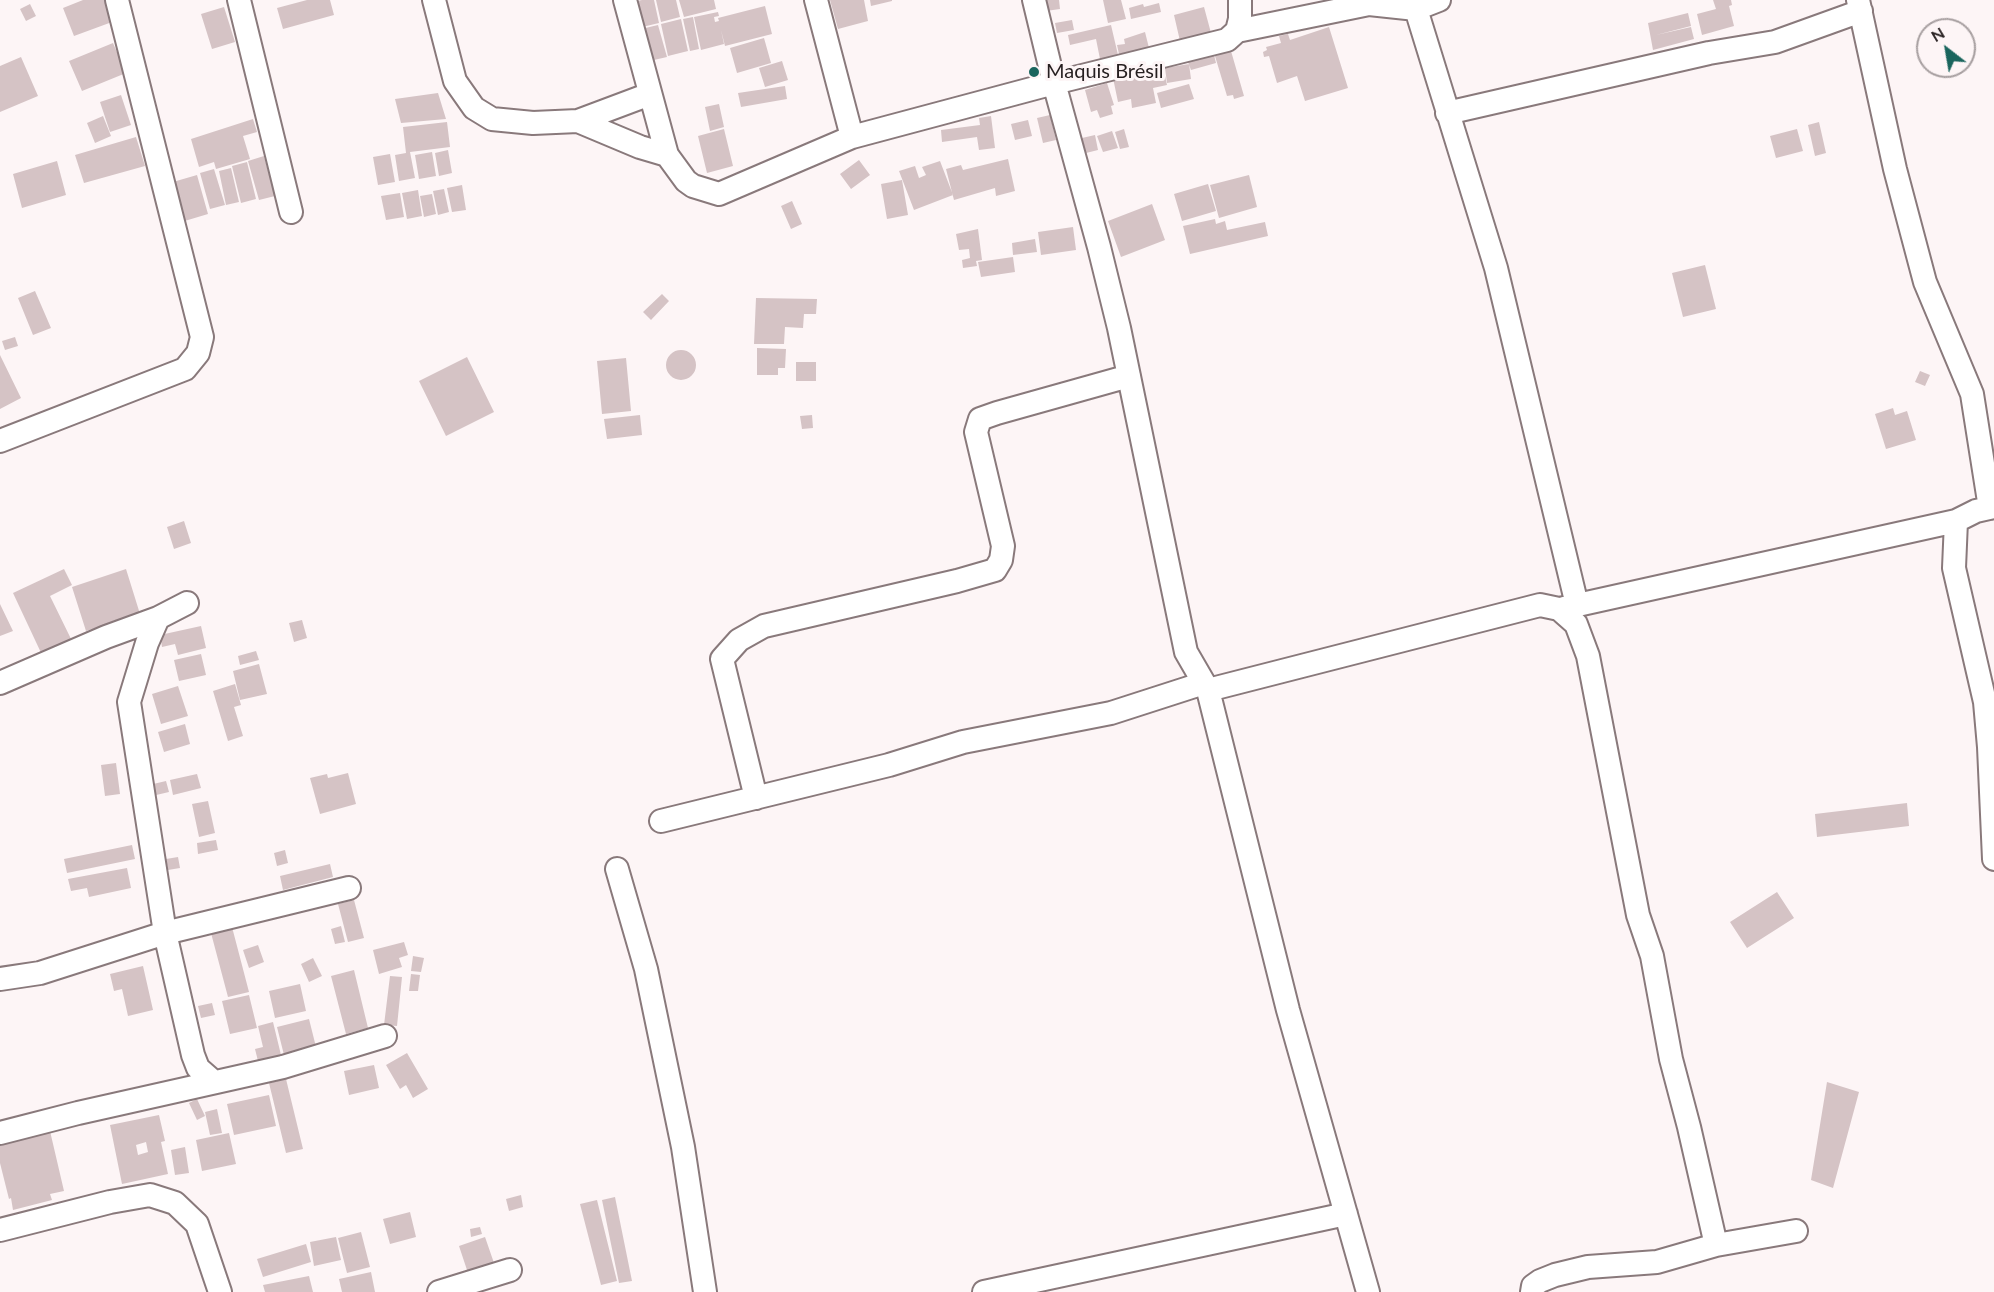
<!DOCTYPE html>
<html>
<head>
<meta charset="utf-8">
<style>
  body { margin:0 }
  #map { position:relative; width:1994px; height:1292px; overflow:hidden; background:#fdf5f6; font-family:Lato,sans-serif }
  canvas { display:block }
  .north { position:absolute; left:1916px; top:18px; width:60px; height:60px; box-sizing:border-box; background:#fdf5f6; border:2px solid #a79fa0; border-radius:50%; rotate:329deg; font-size:16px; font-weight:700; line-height:24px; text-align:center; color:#261f20 }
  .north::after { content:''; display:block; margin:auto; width:21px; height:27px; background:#1a655d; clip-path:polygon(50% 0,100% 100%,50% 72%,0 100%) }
</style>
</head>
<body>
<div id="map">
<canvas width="1994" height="1292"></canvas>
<div class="north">N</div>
</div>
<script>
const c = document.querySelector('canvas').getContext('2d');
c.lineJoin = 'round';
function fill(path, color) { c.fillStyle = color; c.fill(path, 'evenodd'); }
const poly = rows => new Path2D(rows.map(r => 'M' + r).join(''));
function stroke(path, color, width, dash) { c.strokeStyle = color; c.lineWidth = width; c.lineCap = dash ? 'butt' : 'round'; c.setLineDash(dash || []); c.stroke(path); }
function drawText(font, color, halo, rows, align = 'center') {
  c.font = font + ' Lato,sans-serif'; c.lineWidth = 6; c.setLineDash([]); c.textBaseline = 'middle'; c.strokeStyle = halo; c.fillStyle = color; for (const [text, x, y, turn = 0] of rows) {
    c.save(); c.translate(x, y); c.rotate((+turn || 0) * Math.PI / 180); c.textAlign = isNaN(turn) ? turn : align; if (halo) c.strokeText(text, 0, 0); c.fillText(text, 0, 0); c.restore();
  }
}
fill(poly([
  [83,0,104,0,112,22,74,36,63,8],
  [307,0,330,0,334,15,283,29,277,8],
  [642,0,654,0,659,23,638,28,632,2],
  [656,0,676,0,680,17,661,22],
  [679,0,714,0,716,9,684,17],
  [830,0,864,0,868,21,838,29],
  [870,0,892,0,892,1,871,6],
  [1044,0,1059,0,1060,9,1046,11],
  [1103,0,1121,0,1126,19,1108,23],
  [1713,0,1731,0,1732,5,1729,6,1734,26,1702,35,1697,14,1716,9],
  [1159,3,1161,12,1131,19,1129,8,1143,4,1144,7],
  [30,4,36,16,26,21,20,9],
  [765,6,772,34,725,46,721,30,724,44,701,50,694,17,718,12,719,16,714,17,715,22,719,21,718,18],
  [224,7,235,42,212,49,201,14],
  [1204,7,1211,33,1180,41,1174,15],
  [1688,13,1691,26,1656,35,1691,27,1694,39,1653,50,1648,23],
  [693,17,699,49,690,51,683,19],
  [681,19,688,51,668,56,661,24],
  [1072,20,1074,30,1057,33,1055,23],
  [658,25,667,57,645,62,637,30],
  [1111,25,1118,55,1100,59,1096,39,1070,45,1068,35],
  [1329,27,1348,88,1305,101,1297,76,1277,83,1269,56,1264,57,1263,52,1267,50,1266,47,1281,43,1279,36,1288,34,1290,40],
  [1145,32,1151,56,1139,59,1137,50,1119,54,1117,45,1125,44,1124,39],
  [764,38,771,63,737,73,730,48],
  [113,43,126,73,82,91,69,61],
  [1231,51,1244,96,1234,99,1233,95,1227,96,1215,56],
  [1214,55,1216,63,1191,70,1188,62],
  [21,57,38,96,0,112,0,66],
  [782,61,788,80,765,87,759,68],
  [1189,64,1191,79,1167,83,1165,68],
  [1163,67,1167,85,1153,88,1156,103,1132,108,1131,99,1118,102,1113,78],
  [1107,83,1114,105,1111,106,1113,114,1100,118,1097,110,1091,112,1085,90],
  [1189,84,1194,99,1161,108,1157,93],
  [785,86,787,99,741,107,738,93],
  [438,93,446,119,401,123,395,99],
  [121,95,131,125,110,132,100,102],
  [719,104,724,127,710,131,705,107],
  [1050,115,1056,140,1043,143,1037,118],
  [103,116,111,136,95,143,87,123],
  [991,116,995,148,979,150,977,137,942,142,941,130,980,125,979,118],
  [253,119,257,132,243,136,250,159,216,169,214,162,199,167,191,139],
  [1028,120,1032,136,1015,140,1011,124],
  [447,122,450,147,410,152,415,178,399,181,395,155,406,153,403,127],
  [1819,122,1826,153,1815,156,1808,125],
  [724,129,733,166,707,173,698,136],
  [1124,129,1129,147,1120,149,1115,132],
  [1797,129,1803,151,1776,158,1770,136],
  [1112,131,1118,148,1103,152,1097,136],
  [1095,135,1098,150,1086,153,1082,138],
  [136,137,145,166,84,183,75,155],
  [448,150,452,173,439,176,435,153],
  [432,152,436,176,419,179,415,155],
  [390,154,395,182,378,185,373,157],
  [264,156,275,196,259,200,248,161],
  [1008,159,1015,191,996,196,995,188,954,200,946,169,961,165,963,170],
  [859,160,870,175,851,189,840,174],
  [57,161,66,195,22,208,13,174],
  [940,161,953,195,914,210,899,171,915,166,919,178,926,175,922,167],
  [247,162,256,199,241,203,232,166],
  [231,168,239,202,226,205,219,171],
  [214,169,225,205,210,209,200,173],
  [197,175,208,214,178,223,166,184],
  [1249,175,1257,207,1219,218,1210,185],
  [902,180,908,215,887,219,881,184],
  [1208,184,1216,211,1182,221,1174,194],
  [462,185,466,210,452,212,447,188],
  [444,189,449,212,438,215,433,191],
  [418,190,422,216,407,219,402,193],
  [400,193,404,217,386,220,381,196],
  [432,194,436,214,424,217,420,196],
  [792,201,802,224,791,229,781,206],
  [1152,204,1165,240,1121,257,1108,221],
  [1215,219,1216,224,1225,221,1227,230,1265,222,1268,236,1190,254,1183,226],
  [1073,227,1076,250,1041,255,1038,232],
  [978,229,982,260,976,261,977,266,963,268,962,260,970,258,969,249,959,250,956,234],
  [1035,239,1037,252,1013,255,1012,243],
  [1013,257,1015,272,981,277,978,262],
  [1705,265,1716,309,1683,317,1672,273],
  [35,291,51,328,33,335,18,298],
  [662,294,669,301,651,320,643,312],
  [756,298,817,299,816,314,804,314,803,328,785,327,784,344,754,344],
  [15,337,18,346,5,350,2,341],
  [757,348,786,349,785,368,778,368,778,375,757,375],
  '666 365a15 15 0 1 1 30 0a15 15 0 1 1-30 0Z',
  [0,355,21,398,0,409],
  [467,357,494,412,446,436,419,381],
  [626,358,631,411,602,414,597,361],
  [796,362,816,362,816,381,796,381],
  [1920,371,1930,375,1925,386,1915,382],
  [1893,408,1895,415,1907,411,1916,440,1886,449,1875,414],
  [640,415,642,435,607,439,604,419],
  [812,415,813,428,802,429,800,416],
  [184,521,191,543,174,549,167,527],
  [64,569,72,585,50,596,73,643,43,657,13,593],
  [126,569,140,614,86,631,72,587],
  [0,604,13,631,0,636],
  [302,620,307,638,294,642,289,623],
  [201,626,206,648,178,655,175,644,162,647,160,635],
  [256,651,259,660,240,665,238,656],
  [201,654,206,675,179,681,174,660],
  [259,664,267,694,240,700,233,671],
  [235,684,241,705,234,707,243,736,228,741,213,691],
  [178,686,188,716,161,724,152,694],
  [185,724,190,744,164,752,158,732],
  [116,763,120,794,105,796,101,765],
  [348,773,356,804,320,814,310,778,327,774,328,778],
  [197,774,201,788,173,795,170,780],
  [166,781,169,792,152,796,149,785],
  [208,801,215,833,199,837,192,804],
  [1907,803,1909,826,1817,837,1815,814],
  [216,840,218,850,198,854,197,843],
  [132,845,135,859,67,873,64,859],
  [285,850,288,863,277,866,274,853],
  [178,857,180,868,168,870,166,859],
  [330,864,333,877,283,890,280,876],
  [127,868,131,888,89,897,87,888,71,891,68,879],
  [1777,892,1794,918,1747,948,1730,922],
  [354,900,364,938,348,942,338,904],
  [341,926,345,942,335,944,331,929],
  [232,927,249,992,228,997,211,933],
  [404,942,408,955,399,958,402,967,379,974,373,950],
  [258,945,264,962,249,968,243,950],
  [413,956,424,958,421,972,411,971],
  [313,958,322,976,309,982,301,964],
  [143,966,153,1010,128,1016,122,989,114,991,110,974],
  [354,970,368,1028,346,1034,331,976],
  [411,974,420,975,418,991,409,991],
  [390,976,402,977,397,1026,384,1025],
  [300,984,306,1011,275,1018,269,991],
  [249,995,257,1028,230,1034,222,1001],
  [212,1003,215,1015,201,1018,198,1006],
  [309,1019,316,1047,284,1055,277,1027],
  [273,1022,281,1055,258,1061,255,1049,263,1047,258,1026],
  [407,1053,428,1089,413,1098,406,1085,400,1089,386,1065],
  [374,1065,379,1088,349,1095,344,1071],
  [286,1079,303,1149,286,1153,269,1083],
  [1827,1082,1859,1092,1833,1188,1811,1180],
  [269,1095,276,1126,234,1135,227,1104],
  [197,1099,205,1116,197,1120,189,1103],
  [217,1109,222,1133,210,1135,205,1112],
  [159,1115,165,1141,161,1142,168,1174,122,1184,110,1125],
  [146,1142,148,1152,138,1155,136,1145],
  [50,1131,64,1191,50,1194,52,1200,13,1210,11,1198,9,1199,0,1163,0,1143],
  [229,1133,236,1164,202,1171,196,1140],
  [185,1147,189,1173,175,1175,171,1150],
  [521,1195,523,1207,509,1211,506,1199],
  [615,1197,632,1281,619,1283,602,1200],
  [597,1200,617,1281,601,1285,580,1204],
  [410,1212,416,1237,390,1244,383,1219],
  [480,1227,482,1234,471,1237,470,1229],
  [361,1232,370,1267,347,1273,338,1238],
  [336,1237,341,1260,314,1266,310,1242],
  [485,1237,494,1263,468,1273,459,1246],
  [306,1244,311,1262,263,1277,257,1259],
  [371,1272,375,1292,342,1292,339,1279],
  [309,1276,313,1292,265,1292,263,1285]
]), '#d5c3c5');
const minor = poly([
  [239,0,291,212],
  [434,0,455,81,474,108,492,119,533,123,578,121,650,94],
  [625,0,667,155,686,181,693,186,719,194,852,137,1054,83,1227,40,1237,31,1240,19,1240,0],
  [816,0,852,137],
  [1034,0,1054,83,1099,247,1119,328,1186,652,1208,690,1288,1010,1368,1292],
  [1858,0,1895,169,1925,282,1972,394,1990,508],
  [1416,9,1496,268,1577,605],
  [1237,31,1369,4,1416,9,1439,0],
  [1447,113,1709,53,1775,42,1861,11],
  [578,121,640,147,667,155],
  [0,441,185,369,198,353,202,337,117,0],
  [1994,507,1976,511,1956,521,1954,568,1985,702,1989,747,1994,859],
  [1564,608,1956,521],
  [158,618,147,643,129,702,165,933,193,1055,198,1068,214,1082],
  [0,683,106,637,158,618,187,603],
  [1208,690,1540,605,1559,609,1576,624,1588,656,1638,915,1652,956,1671,1059,1689,1127,1716,1245],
  [756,798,722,659,739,640,764,626,957,581,995,570,1001,560,1003,546,976,432,980,419,997,413,1129,376],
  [661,821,889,765,963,742,1111,713,1204,683],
  [617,869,646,969,683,1147,705,1292],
  [0,979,40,973,165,933,349,888],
  [0,1133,78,1113,283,1067,385,1036],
  [0,1230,110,1202,150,1195,175,1203,197,1224,220,1292],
  [439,1292,510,1270],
  [984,1292,1346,1214],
  [1532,1292,1533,1286,1540,1281,1555,1275,1588,1267,1657,1262,1716,1245,1796,1231]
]);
stroke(minor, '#89797b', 26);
stroke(minor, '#fff', 22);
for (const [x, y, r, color] of [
  [1034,72,6,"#1a655d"]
]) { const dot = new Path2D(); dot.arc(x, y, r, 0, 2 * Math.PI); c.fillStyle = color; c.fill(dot); stroke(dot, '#fdf5f6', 2); }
drawText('20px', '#261f20', '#fdf5f6', [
  ["Maquis Brésil",1046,72]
], 'left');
</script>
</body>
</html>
